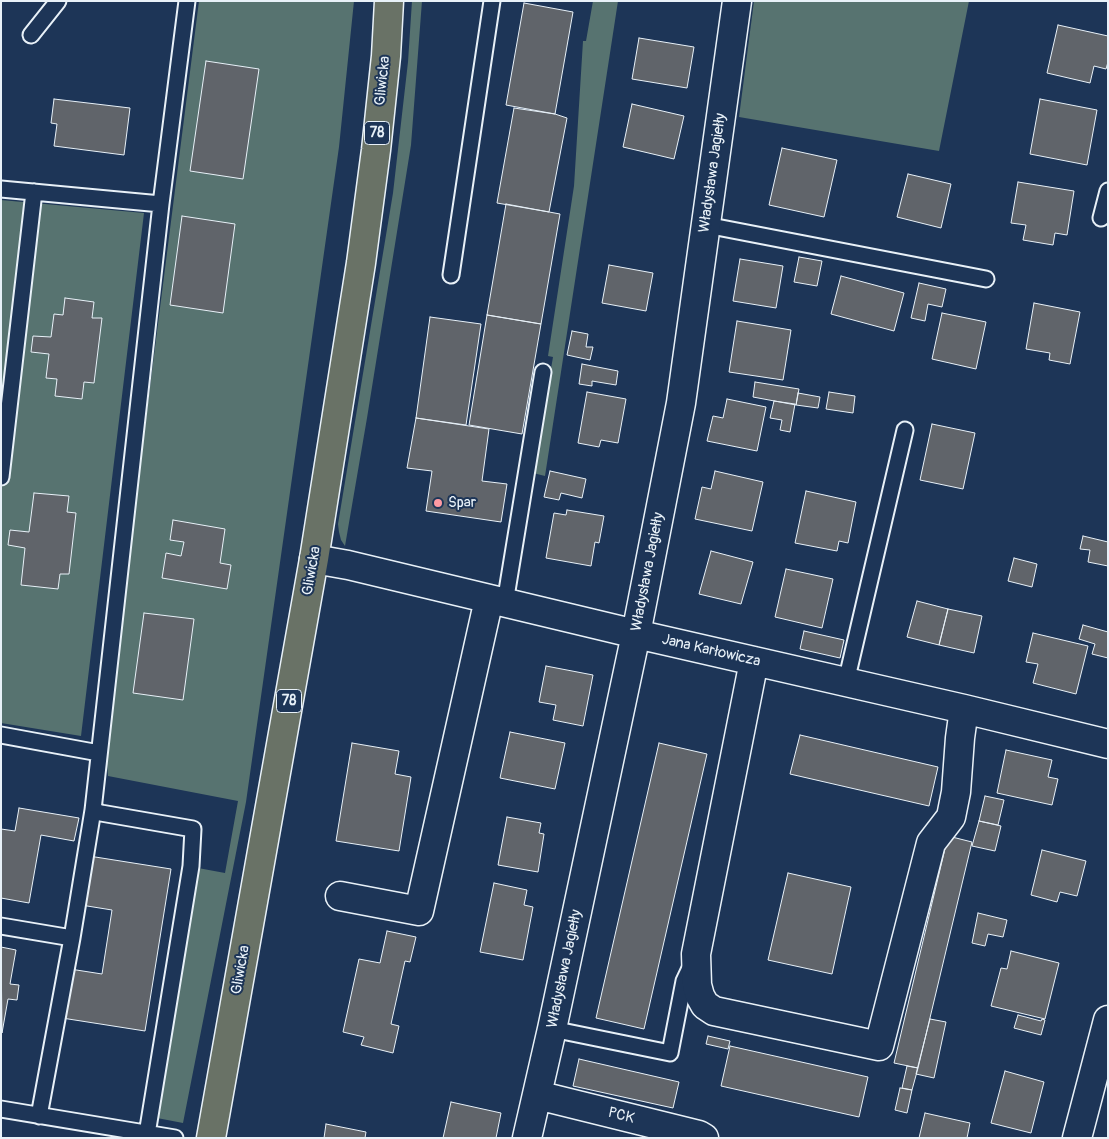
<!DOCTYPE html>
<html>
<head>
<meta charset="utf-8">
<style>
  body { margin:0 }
  #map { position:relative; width:1109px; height:1139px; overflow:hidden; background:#1d3557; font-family:Pangolin,sans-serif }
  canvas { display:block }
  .frame { position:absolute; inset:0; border:2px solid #e8f1f8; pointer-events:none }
</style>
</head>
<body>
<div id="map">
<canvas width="1109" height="1139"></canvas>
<div class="frame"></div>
</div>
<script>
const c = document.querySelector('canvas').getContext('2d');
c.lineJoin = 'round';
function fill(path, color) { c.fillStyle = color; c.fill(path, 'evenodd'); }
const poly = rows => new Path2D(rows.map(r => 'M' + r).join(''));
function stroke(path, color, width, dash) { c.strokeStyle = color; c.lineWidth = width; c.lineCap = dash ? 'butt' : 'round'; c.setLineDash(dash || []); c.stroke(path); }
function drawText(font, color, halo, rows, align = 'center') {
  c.font = font + ' Pangolin,sans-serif'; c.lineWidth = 4; c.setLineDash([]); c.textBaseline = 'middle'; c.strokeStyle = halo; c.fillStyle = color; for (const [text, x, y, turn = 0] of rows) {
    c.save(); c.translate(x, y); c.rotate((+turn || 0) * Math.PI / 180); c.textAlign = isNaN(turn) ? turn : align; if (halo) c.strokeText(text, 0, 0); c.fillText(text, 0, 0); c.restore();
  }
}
fill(poly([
  [199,1,354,1,339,147,246,802,183,1123,157,1118,198,868,225,873,238,801,108,776,105,741],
  [412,1,422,1,411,145,367,418,345,546,341,540,339,532,338,524,393,193,408,62],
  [593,1,618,1,545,476,533,473,553,357,548,356,574,186,583,41,586,41],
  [754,1,969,1,939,151,739,117],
  [1,200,144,213,81,736,1,723]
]), '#577370');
const building = poly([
  [524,3,573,12,555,114,506,105,524,3],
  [1058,25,1108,36,1108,62,1106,69,1094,66,1090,83,1047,73,1058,25],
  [639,38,694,47,687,88,632,79,639,38],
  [206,61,259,69,243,179,190,171,206,61],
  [54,99,130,108,124,155,54,146,57,124,51,123,54,99],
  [1040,99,1097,110,1087,165,1030,154,1040,99],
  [632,104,684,116,674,159,623,147,632,104],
  [514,108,555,114,567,118,549,212,497,203,514,108],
  [782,148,837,160,824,217,769,205,782,148],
  [908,174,951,184,941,228,897,217,908,174],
  [1018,182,1074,191,1067,235,1055,233,1053,245,1023,240,1026,225,1011,223,1018,182],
  [506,204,560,214,541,324,487,315,506,204],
  [182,216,235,224,223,313,170,305,182,216],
  [799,257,822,261,817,286,794,282,799,257],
  [740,259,783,266,776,308,733,301,740,259],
  [609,265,653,273,646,311,602,303,609,265],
  [841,276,904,293,894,331,831,314,841,276],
  [919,283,946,289,942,307,928,304,925,321,911,318,919,283],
  [65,298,94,302,92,318,102,318,94,383,84,382,82,399,55,396,57,379,46,378,49,354,31,352,33,336,51,337,54,314,63,315,65,298],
  [1034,303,1080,312,1070,364,1049,360,1050,353,1026,349,1034,303],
  [942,313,986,322,976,369,932,359,942,313],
  [487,315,541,324,522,434,469,425,487,315],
  [430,317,481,324,466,425,416,418,430,317],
  [737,321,791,330,783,380,729,372,737,321],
  [572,331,588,334,586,347,593,347,590,360,567,355,572,331],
  [582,364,618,371,616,385,592,381,592,386,579,384,582,364],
  [755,382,799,389,796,405,753,397,755,382],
  [587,392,626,399,618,443,601,440,599,447,578,443,587,392],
  [829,392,855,396,853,413,826,409,829,392],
  [798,393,820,397,818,408,796,405,798,393],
  [727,399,766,407,757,451,707,441,713,416,723,418,727,399],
  [774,401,795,404,790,432,780,430,782,420,770,418,774,401],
  [416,418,489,429,482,481,507,484,501,522,426,511,432,471,407,468,416,418],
  [932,424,975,433,963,489,920,480,932,424],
  [550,471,586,479,582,498,561,493,559,500,544,497,550,471],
  [715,471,763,482,752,531,695,519,702,487,711,489,715,471],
  [806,491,856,502,848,543,839,541,837,551,795,543,806,491],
  [34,493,69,496,67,512,76,513,69,574,60,574,58,589,21,585,25,548,8,545,10,530,29,532,34,493],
  [567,510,604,516,599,543,595,542,591,566,546,558,554,513,566,515,567,510],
  [173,520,225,529,220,563,231,565,227,589,162,578,166,553,181,556,184,542,170,540,173,520],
  [1083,536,1108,542,1108,566,1088,562,1090,550,1080,549,1083,536],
  [711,551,753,562,741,604,699,594,711,551],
  [1014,558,1037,564,1032,587,1008,581,1014,558],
  [786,569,833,579,822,628,775,617,786,569],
  [917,601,948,609,939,645,907,637,917,601],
  [948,609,982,616,974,653,939,645,948,609],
  [144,613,194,619,183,700,133,693,144,613],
  [1083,625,1108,632,1108,658,1092,654,1095,644,1079,639,1083,625],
  [804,631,844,640,840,658,800,649,804,631],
  [1033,633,1088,646,1076,694,1033,683,1038,664,1026,662,1033,633],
  [546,666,593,675,583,726,553,720,556,705,539,702,546,666],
  [510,732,565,743,555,789,500,778,510,732],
  [800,735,938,767,929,806,790,774,800,735],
  [352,743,399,751,395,774,411,777,399,851,336,841,352,743],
  [659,743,707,754,644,1029,596,1018,659,743],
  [1006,750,1052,760,1048,777,1058,779,1052,805,997,793,1006,750],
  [985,796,1004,800,998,825,979,821,985,796],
  [19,808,79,818,74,841,41,835,29,903,1,898,1,829,15,831,19,808],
  [507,817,541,823,539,833,544,834,538,872,498,865,507,817],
  [979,821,1001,826,995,851,972,846,979,821],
  [948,836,972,842,918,1068,894,1063,948,836],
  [1042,850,1086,861,1077,896,1060,892,1057,902,1031,895,1042,850],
  [89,856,171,869,145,1031,62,1018,70,969,102,974,112,910,81,905,89,856],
  [788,873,851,887,832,974,768,960,788,873],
  [494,883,527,890,524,905,533,907,523,960,480,952,494,883],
  [978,913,1007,920,1003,937,988,934,985,946,972,943,978,913],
  [387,931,416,937,410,962,405,961,391,1024,399,1026,393,1053,361,1045,364,1037,343,1032,359,959,380,963,387,931],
  [1,947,16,950,10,984,19,985,17,1000,8,999,2,1033,1,947],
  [1011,951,1059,963,1045,1019,991,1006,1001,968,1007,969,1011,951],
  [1018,1015,1041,1021,1042,1019,1045,1020,1041,1035,1014,1028,1018,1015],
  [930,1019,946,1022,934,1078,916,1074,930,1019],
  [708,1036,730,1041,728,1049,706,1044,708,1036],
  [730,1046,868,1077,859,1117,721,1086,730,1046],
  [579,1059,679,1082,673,1108,573,1086,579,1059],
  [907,1066,918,1068,912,1090,902,1088,907,1066],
  [1005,1071,1044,1082,1031,1133,991,1123,1005,1071],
  [900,1088,912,1090,907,1113,895,1110,900,1088],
  [451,1102,501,1113,496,1138,443,1138,451,1102],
  [925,1113,970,1123,967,1138,919,1138,925,1113],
  [326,1124,366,1132,365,1138,324,1138,326,1124]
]);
fill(building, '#60646a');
stroke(building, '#e8f1f8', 1);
const lane = poly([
  [31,35,58,1],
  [1,189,161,204],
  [1101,218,1108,191],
  [706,225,986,279],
  [451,275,492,1],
  [1,477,34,192],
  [505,603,543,372],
  [846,682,905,430],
  [1,735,99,753],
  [93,810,101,813,193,829,191,866,147,1134],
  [1,926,72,938],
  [552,1029,670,1053,684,981,692,964],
  [1,1109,175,1138],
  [39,1116,72,938,93,810,161,204,187,1]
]);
const street = poly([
  [314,559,348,565,636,634,964,709,1108,744],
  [754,661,696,954,697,985,700,996,705,1005,714,1011,879,1046,931,843,951,817,956,792,960,738,964,709],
  [340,896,419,911,489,599],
  [537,1095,699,1135,704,1138],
  [527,1138,552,1029,636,634,681,403,737,1],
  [1077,1138,1108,1020]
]);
const primary = poly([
  [211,1138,314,559,361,263,376,150,386,56,389,1]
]);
stroke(lane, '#e8f1f8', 19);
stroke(street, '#e8f1f8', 31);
stroke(primary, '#e8f1f8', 31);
stroke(lane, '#1d3557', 15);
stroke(street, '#1d3557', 28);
stroke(primary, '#697266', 28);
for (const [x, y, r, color] of [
  [438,503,5,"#ff9aa2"]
]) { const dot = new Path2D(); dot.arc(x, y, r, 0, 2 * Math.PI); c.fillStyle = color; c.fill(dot); stroke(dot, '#1d3557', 2); }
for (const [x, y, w] of [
  [377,133,25],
  [289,701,25]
]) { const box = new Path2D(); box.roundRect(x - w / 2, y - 11.5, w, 23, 4); c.fillStyle = '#1d3557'; c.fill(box); stroke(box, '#e8f1f8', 1); }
drawText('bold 14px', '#e8f1f8', null, [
  ["78",377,133],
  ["78",289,701]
]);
drawText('15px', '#e8f1f8', '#1d3557', [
  ["Gliwicka",383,81,-84],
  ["Władysława Jagiełły",713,173,-82],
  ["Gliwicka",312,571,-80],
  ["Władysława Jagiełły",648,572,-79],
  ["Jana Karłowicza",711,651,13],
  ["Władysława Jagiełły",565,969,-78],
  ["Gliwicka",241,970,-80],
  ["PCK",621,1116,14]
]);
drawText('15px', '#e8f1f8', '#1d3557', [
  ["Spar",448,503]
], 'left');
</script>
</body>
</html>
